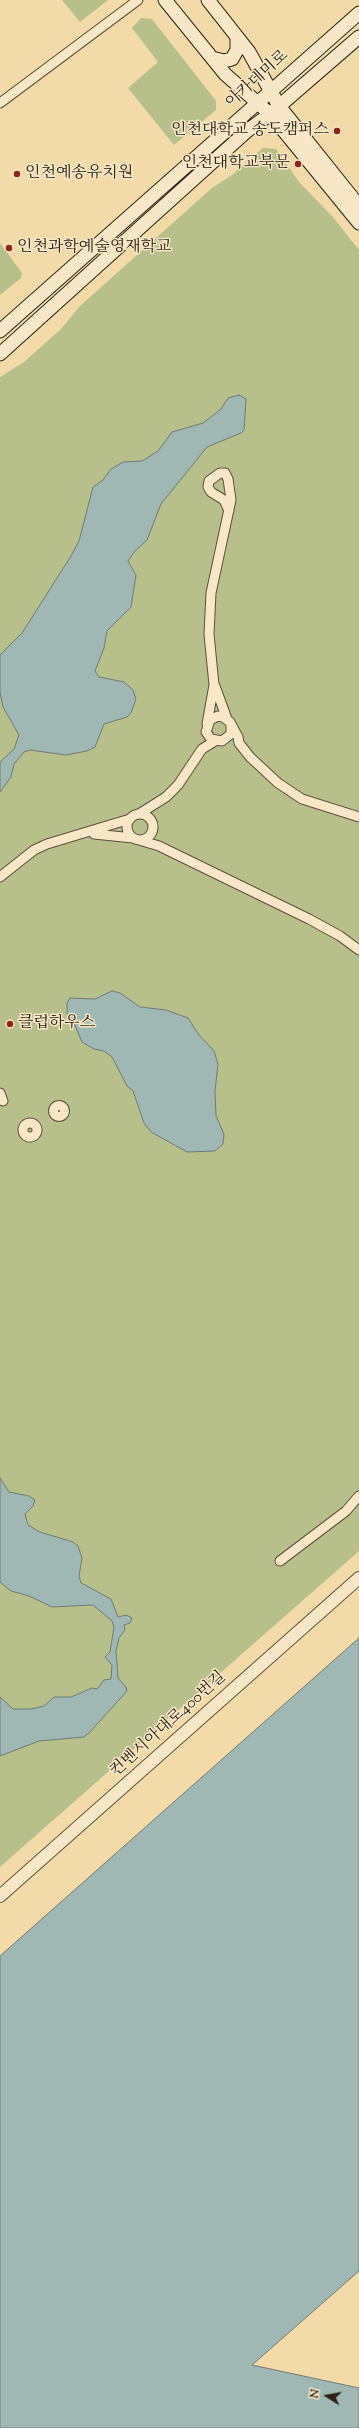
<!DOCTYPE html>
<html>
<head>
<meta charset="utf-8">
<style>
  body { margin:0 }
  #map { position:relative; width:359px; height:2428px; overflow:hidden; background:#f2daa9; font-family:"Sorts Mill Goudy",serif }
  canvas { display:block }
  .north { position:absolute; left:307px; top:2376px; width:40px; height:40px; -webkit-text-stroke:3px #f7e7c7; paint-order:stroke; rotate:281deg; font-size:11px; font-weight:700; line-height:16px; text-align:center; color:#2b2215 }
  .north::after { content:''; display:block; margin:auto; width:14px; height:18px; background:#2b2215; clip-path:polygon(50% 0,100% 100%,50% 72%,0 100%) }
</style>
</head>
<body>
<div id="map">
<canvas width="359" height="2428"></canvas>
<div class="north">N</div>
</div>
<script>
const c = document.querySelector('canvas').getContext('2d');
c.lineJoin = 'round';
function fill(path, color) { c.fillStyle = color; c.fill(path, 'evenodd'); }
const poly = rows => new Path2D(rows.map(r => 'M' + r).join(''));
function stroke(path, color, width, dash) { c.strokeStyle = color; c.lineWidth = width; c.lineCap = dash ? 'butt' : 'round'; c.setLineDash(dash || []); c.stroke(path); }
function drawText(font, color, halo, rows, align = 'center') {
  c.font = font + ' "Sorts Mill Goudy","Noto Serif KR",serif'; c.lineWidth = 3; c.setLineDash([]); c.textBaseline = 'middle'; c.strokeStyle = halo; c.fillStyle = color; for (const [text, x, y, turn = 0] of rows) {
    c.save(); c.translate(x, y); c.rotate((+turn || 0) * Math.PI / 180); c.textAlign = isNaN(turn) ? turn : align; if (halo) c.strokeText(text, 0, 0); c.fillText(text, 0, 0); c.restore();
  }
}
fill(poly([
  [62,0,108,0,80,22],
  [141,18,152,19,216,101,216,110,174,145,128,88,158,62,132,28],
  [263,148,276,149,299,182,332,216,359,250,359,1551,0,1867,0,377,24,362,61,329,80,306,212,188,232,175],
  [0,243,22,273,21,278,0,295]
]), '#b7c08b');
const water = poly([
  [239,395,246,399,244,430,241,433,207,447,161,504,147,540,135,551,128,561,136,575,131,607,107,631,104,648,95,671,99,677,124,682,133,690,136,699,131,713,127,717,104,724,95,747,87,751,66,755,30,750,24,752,14,764,11,777,0,792,0,762,14,749,19,735,3,707,0,692,0,655,22,633,71,556,79,541,93,487,103,480,111,469,123,462,142,461,158,451,172,432,203,423,221,409,228,398,239,395],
  [112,991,120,993,140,1007,166,1010,188,1018,199,1035,214,1051,218,1064,215,1091,216,1116,224,1134,223,1144,215,1151,187,1152,151,1132,144,1123,133,1091,127,1086,112,1057,104,1051,94,1049,82,1042,74,1023,67,1013,67,1003,70,998,95,999,112,991],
  [0,1478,9,1492,29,1496,35,1500,33,1506,25,1514,28,1525,40,1532,73,1542,78,1546,82,1558,79,1576,81,1583,111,1599,118,1617,126,1615,132,1618,130,1623,124,1625,125,1630,119,1638,116,1651,118,1678,126,1687,127,1691,89,1733,84,1737,39,1741,0,1756,0,1697,13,1709,31,1709,44,1706,54,1697,71,1697,92,1688,97,1689,104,1680,111,1679,112,1665,105,1657,110,1652,114,1627,112,1621,93,1605,52,1607,29,1596,11,1591,0,1582,0,1478],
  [359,1638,359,2271,252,2365,359,2388,359,2428,0,2428,0,1956,359,1638]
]);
fill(water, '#9fb8b3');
stroke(water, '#717c74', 1);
const minor = poly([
  [0,103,138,0],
  [215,686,227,719],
  [207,724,214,685,209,634,211,593,231,500,228,479,225,473,220,473,209,481,208,487,211,492,224,500,229,511],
  [231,725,231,734,222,741,211,739,206,732,210,720,218,716,223,717,230,722,238,737,239,743,250,757,278,783,302,799,359,817],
  [139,814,166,797,178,785,202,749,215,741],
  '127 827a13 13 0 1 1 26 0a13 13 0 1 1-26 0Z',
  [94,834,133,838],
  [139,840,159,846,309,919,340,936,359,950],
  [0,877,34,850,47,844,130,819],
  [0,1093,3,1101],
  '53.5 1111a5.5 5.5 0 1 1 11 0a5.5 5.5 0 1 1-11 0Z',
  '23 1130a7 7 0 1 1 14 0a7 7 0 1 1-14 0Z',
  [280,1561,346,1511,359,1496]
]);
const tertiary = poly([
  [0,1896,359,1578]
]);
const secondary = poly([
  [165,0,225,74,270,114,359,223],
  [208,0,249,52,279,106,359,206],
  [212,58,224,61,232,59,237,50,237,37],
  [0,331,359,13],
  [0,354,247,131,270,114,359,37]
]);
stroke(minor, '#5d503a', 11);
stroke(tertiary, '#5d503a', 14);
stroke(secondary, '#2b2215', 15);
stroke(minor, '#f7e7c7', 9);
stroke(tertiary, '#f7e7c7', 12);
stroke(secondary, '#f7e7c7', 13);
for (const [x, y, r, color] of [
  [337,131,4,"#8f2418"],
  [298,164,4,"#8f2418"],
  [17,174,4,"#8f2418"],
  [9,248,4,"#8f2418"],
  [10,1024,4,"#8f2418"]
]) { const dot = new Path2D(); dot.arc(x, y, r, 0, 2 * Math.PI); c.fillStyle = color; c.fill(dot); stroke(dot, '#f7e7c7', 1.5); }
drawText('16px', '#2b2215', '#f7e7c7', [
  ["아카데미로",258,80,-42],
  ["컨벤시아대로400번길",169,1725,-42]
]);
drawText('16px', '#2b2215', '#f7e7c7', [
  ["인천대학교 송도캠퍼스",329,131,"right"],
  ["인천대학교북문",290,164,"right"],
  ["인천예송유치원",25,174],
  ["인천과학예술영재학교",17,248],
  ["클럽하우스",18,1024]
], 'left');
</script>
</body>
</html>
